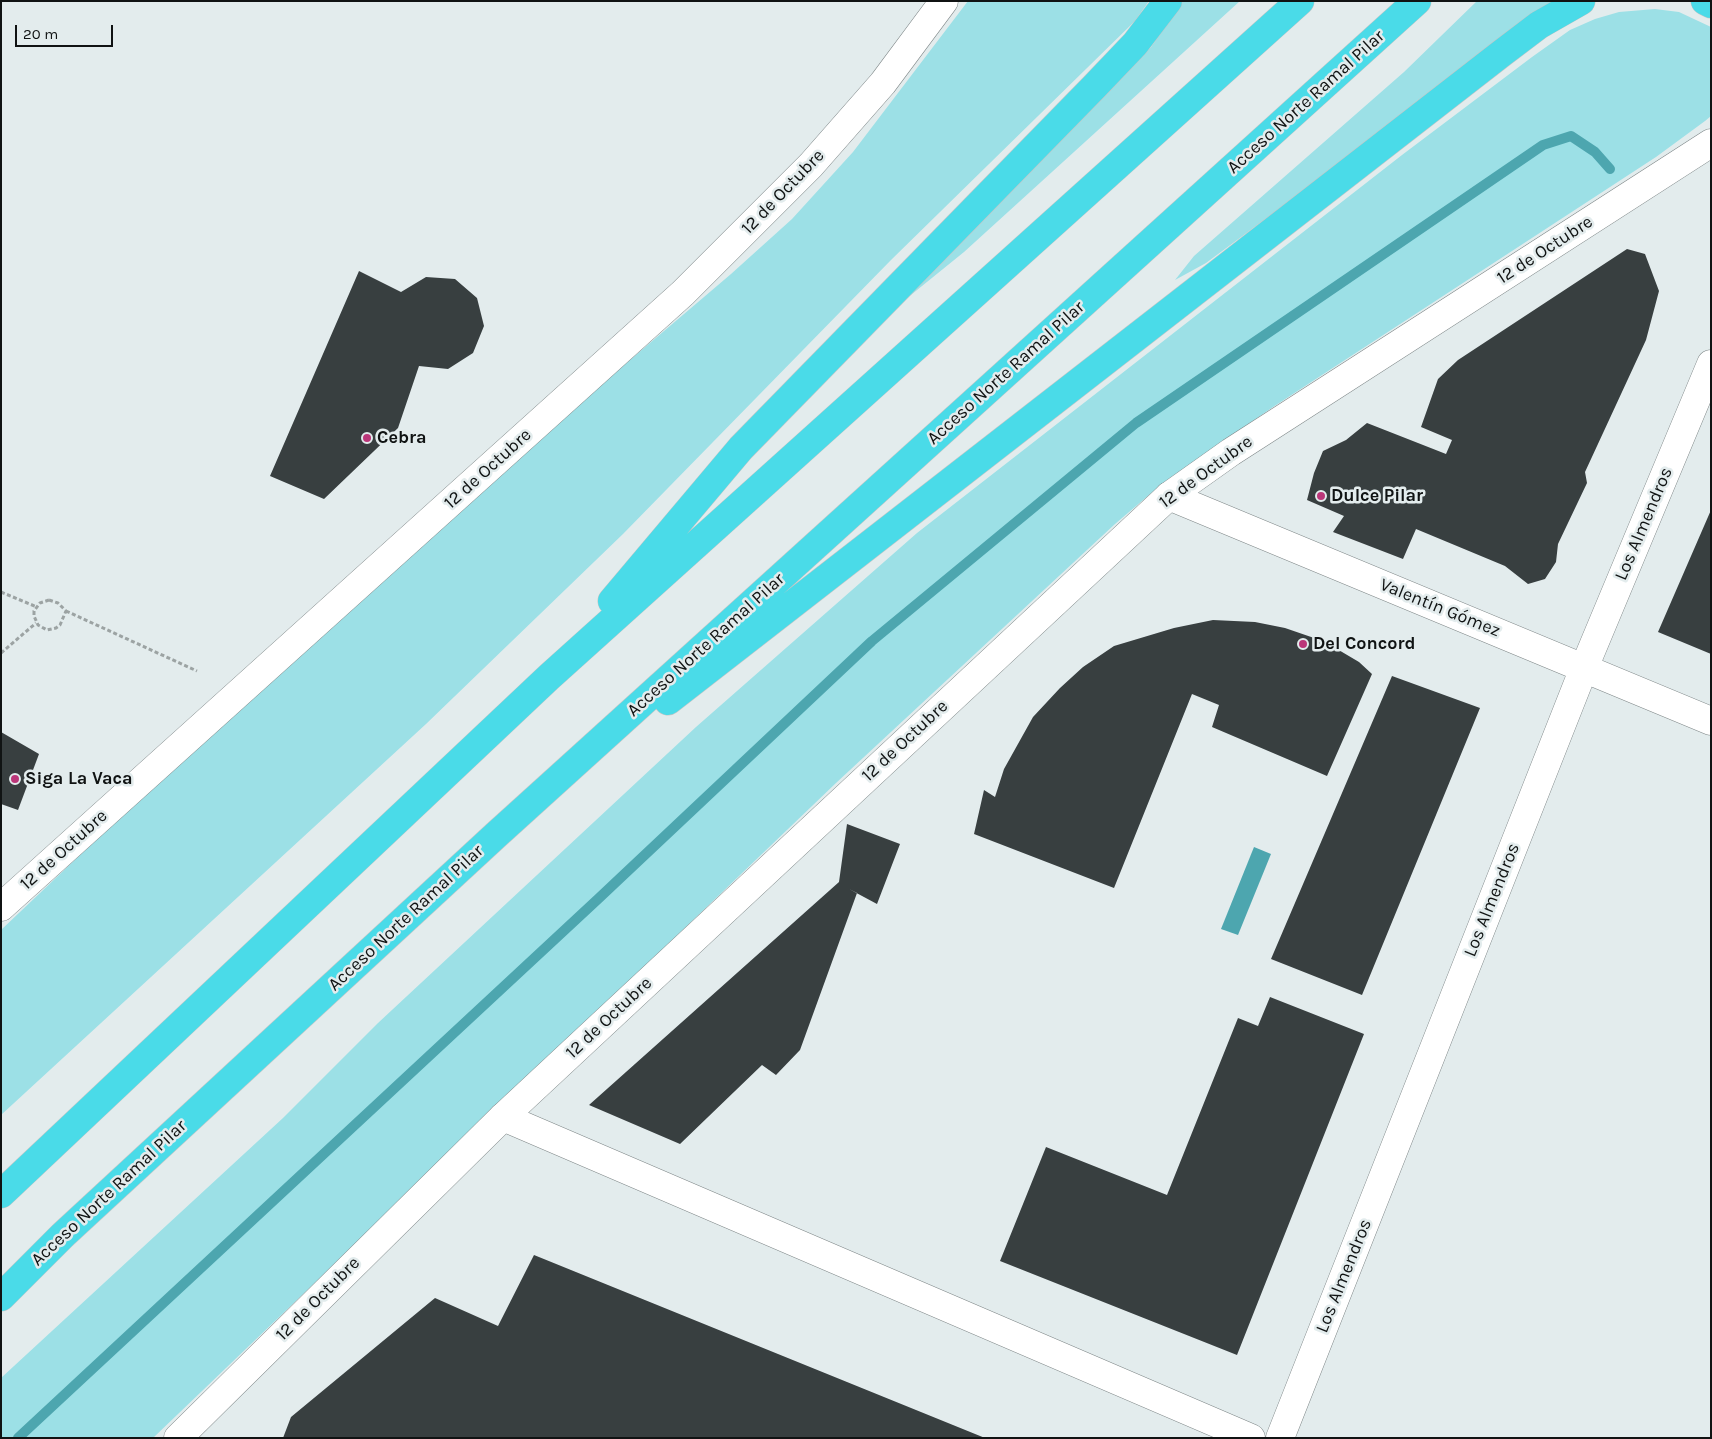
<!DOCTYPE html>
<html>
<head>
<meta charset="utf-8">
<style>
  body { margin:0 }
  #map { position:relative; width:1712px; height:1439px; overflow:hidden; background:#e3eced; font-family:Karla,sans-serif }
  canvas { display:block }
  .frame { position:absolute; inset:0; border:2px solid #101313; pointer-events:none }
  .scale { position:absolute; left:15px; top:25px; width:98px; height:22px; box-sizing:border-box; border:2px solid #101313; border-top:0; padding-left:6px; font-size:15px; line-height:18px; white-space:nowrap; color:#101313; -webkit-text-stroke:4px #e3eced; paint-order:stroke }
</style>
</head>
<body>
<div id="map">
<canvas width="1712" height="1439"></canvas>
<div class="frame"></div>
<div class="scale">20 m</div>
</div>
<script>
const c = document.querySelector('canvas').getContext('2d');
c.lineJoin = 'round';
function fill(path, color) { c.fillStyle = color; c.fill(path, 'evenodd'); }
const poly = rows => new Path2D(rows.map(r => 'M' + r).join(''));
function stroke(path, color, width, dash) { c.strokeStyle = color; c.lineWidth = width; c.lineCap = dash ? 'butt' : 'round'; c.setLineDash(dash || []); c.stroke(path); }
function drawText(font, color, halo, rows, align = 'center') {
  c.font = font + ' Karla,sans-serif'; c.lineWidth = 5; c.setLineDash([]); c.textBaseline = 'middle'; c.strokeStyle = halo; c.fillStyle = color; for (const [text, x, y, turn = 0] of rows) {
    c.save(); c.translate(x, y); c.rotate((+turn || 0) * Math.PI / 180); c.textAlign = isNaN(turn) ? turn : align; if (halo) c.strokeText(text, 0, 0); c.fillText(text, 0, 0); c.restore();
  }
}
fill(poly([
  [968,1,1149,1,1135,21,891,260,623,534,426,724,1,1115,1,930,79,856,309,645,563,417,731,274,792,219,853,152],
  [1183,1,1240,1,964,252,880,320,1151,47],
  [1477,1,1557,1,1379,135,1206,263,1175,280,1194,256,1404,72],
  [1655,9,1679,12,1711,27,1711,116,1705,121,1656,157,1273,407,1163,483,1115,524,836,783,153,1438,1,1438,1,1378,14,1366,283,1118,378,1023,696,727,917,533,1402,155,1532,57,1570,30,1595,19,1619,12]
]), '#9ce0e6');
fill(poly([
  [1254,847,1271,854,1238,935,1221,929]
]), '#4da6af');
stroke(poly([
  [18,1438,598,899,872,641,1136,423,1543,145,1571,136,1595,152,1610,169]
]), '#4da6af', 10);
fill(poly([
  [1627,249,1645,254,1659,291,1646,340,1585,472,1587,483,1558,544,1556,562,1545,579,1528,584,1505,566,1416,529,1403,559,1333,532,1344,516,1307,500,1314,473,1323,451,1346,440,1367,423,1446,454,1452,440,1421,427,1438,379,1458,360],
  [359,271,401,292,426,277,455,279,477,298,484,326,473,353,448,369,419,366,398,428,324,499,270,476],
  [1711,510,1711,654,1658,632],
  [1213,620,1255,622,1285,628,1317,639,1337,649,1359,662,1372,674,1327,776,1212,727,1219,705,1192,694,1114,888,974,834,984,790,995,797,1004,769,1033,717,1060,688,1083,667,1114,646,1174,628],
  [1392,676,1480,708,1362,995,1271,959],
  [1,732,39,754,18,810,1,804],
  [847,824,900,844,877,904,849,889,857,893,800,1050,776,1075,762,1065,680,1144,589,1105,839,882],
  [1270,997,1364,1034,1237,1355,1000,1261,1046,1147,1167,1195,1238,1018,1258,1026],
  [534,1255,985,1438,283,1438,291,1417,435,1298,498,1326]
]), '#383f40');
const minor = poly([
  [1169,496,1711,721],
  [503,1117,1251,1438],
  [1280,1438,1584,668,1711,364]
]);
const tertiary = poly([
  [1,907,683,293,811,165,883,83,944,1],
  [178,1438,503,1117,1169,496,1231,452,1711,143]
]);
const motorway = poly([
  [1705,1,1711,4],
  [612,601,741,448,1094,87,1135,44,1168,1],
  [668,701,1502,53,1539,25,1581,1],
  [1,1194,549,677,1300,1],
  [1,1297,63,1235,496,835,1417,1]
]);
stroke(minor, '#7e8687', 29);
stroke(tertiary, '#7e8687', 29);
stroke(motorway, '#c6c6c6', 29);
stroke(poly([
  [1,592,37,607],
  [49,600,58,603,66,611,60,625,56,628,47,630,38,625,34,616,34,611,40,603,49,600],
  [66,611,197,671],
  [1,653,36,623]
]), '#9ca3a3', 3, [4, 2.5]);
stroke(minor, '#fff', 28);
stroke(tertiary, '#fff', 28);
stroke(motorway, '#4adbe8', 28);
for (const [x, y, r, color] of [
  [367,438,5,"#bb3679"],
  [1321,496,5,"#bb3679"],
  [1303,644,5,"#bb3679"],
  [15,779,5,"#bb3679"]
]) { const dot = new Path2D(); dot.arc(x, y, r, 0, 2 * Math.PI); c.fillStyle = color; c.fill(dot); stroke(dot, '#e3eced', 2); }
drawText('18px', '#101313', '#e3eced', [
  ["Acceso Norte Ramal Pilar",1306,102,-42],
  ["12 de Octubre",783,192,-46],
  ["12 de Octubre",1545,250,-33],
  ["Acceso Norte Ramal Pilar",1006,373,-42],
  ["12 de Octubre",488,469,-42],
  ["12 de Octubre",1206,472,-36],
  ["Los Almendros",1644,524,-67],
  ["Valentín Gómez",1440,608,22],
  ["Acceso Norte Ramal Pilar",706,645,-42],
  ["12 de Octubre",905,741,-43],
  ["12 de Octubre",64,850,-42],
  ["Los Almendros",1492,900,-68],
  ["Acceso Norte Ramal Pilar",406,918,-43],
  ["12 de Octubre",609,1018,-43],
  ["Acceso Norte Ramal Pilar",109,1193,-43],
  ["Los Almendros",1344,1276,-68],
  ["12 de Octubre",318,1299,-45]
]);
drawText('bold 18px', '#101313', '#e3eced', [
  ["Cebra",377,438],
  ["Dulce Pilar",1331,496],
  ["Del Concord",1313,644],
  ["Siga La Vaca",25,779]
], 'left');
</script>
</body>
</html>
